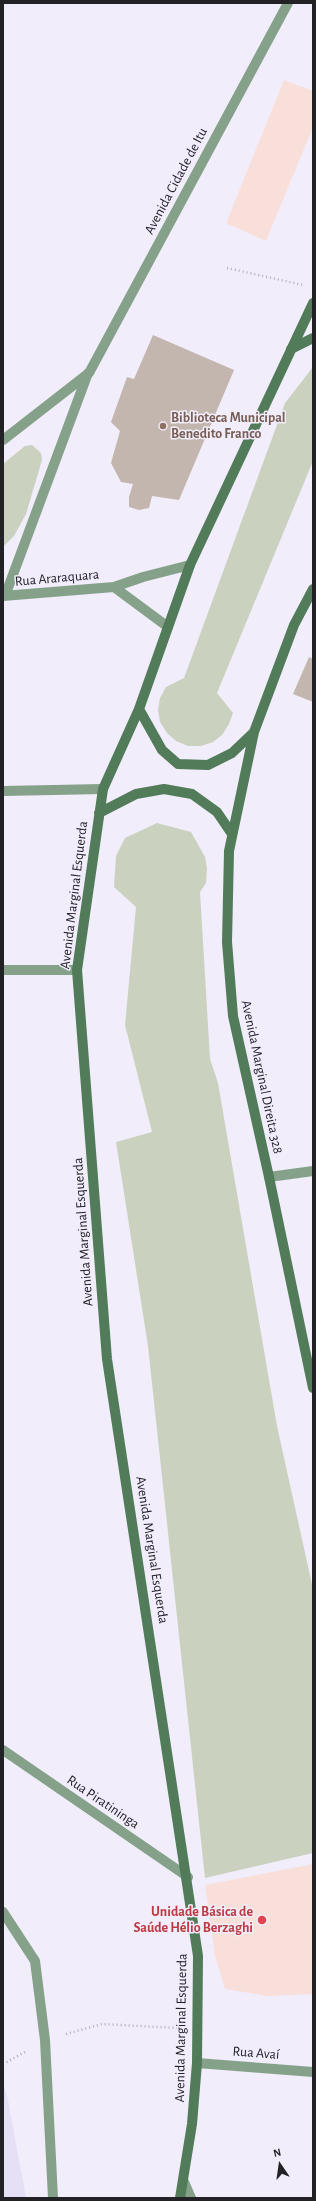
<!DOCTYPE html>
<html>
<head>
<meta charset="utf-8">
<style>
  body { margin:0 }
  #map { position:relative; width:316px; height:2201px; overflow:hidden; background:#f1edfb; font-family:"Alegreya Sans",sans-serif }
  canvas { display:block }
  .frame { position:absolute; inset:0; border:4px solid #222126; pointer-events:none }
  .north { position:absolute; left:260px; top:2145px; width:40px; height:40px; -webkit-text-stroke:3px #f1edfb; paint-order:stroke; rotate:347deg; font-size:11px; font-weight:700; line-height:16px; text-align:center; color:#222126 }
  .north::after { content:''; display:block; margin:auto; width:14px; height:18px; background:#222126; clip-path:polygon(50% 0,100% 100%,50% 72%,0 100%) }
</style>
</head>
<body>
<div id="map">
<canvas width="316" height="2201"></canvas>
<div class="frame"></div>
<div class="north">N</div>
</div>
<script>
const c = document.querySelector('canvas').getContext('2d');
c.lineJoin = 'round';
function fill(path, color) { c.fillStyle = color; c.fill(path, 'evenodd'); }
const poly = rows => new Path2D(rows.map(r => 'M' + r).join(''));
function stroke(path, color, width, dash) { c.strokeStyle = color; c.lineWidth = width; c.lineCap = dash ? 'butt' : 'round'; c.setLineDash(dash || []); c.stroke(path); }
function drawText(font, color, halo, rows, align = 'center') {
  c.font = font + ' "Alegreya Sans",sans-serif'; c.lineWidth = 3; c.setLineDash([]); c.textBaseline = 'middle'; c.strokeStyle = halo; c.fillStyle = color; for (const [text, x, y, turn = 0] of rows) {
    c.save(); c.translate(x, y); c.rotate((+turn || 0) * Math.PI / 180); c.textAlign = isNaN(turn) ? turn : align; if (halo) c.strokeText(text, 0, 0); c.fillText(text, 0, 0); c.restore();
  }
}
fill(poly([
  [3,2082,7,2095,26,2198,3,2198]
]), '#e5e0f5');
fill(poly([
  [284,80,313,91,313,127,266,241,226,223],
  [313,1864,313,1994,268,1996,225,1989,215,1956,205,1885]
]), '#f9dfd9');
fill(poly([
  [313,367,313,461,217,693,233,713,229,724,222,735,213,742,201,746,188,746,176,741,167,733,160,722,158,710,160,698,166,687,184,678,285,403],
  [32,445,41,453,42,460,26,514,14,536,3,547,3,464,25,446],
  [157,823,191,832,205,857,207,869,206,883,200,892,210,1059,218,1083,277,1426,313,1589,313,1853,205,1878,148,1346,116,1142,152,1132,125,1025,136,907,114,887,116,856,125,838]
]), '#cad2bf');
fill(poly([
  [153,335,234,370,179,500,152,496,149,508,139,510,129,507,129,497,133,484,121,482,111,463,120,431,111,422,127,377,134,379],
  [309,657,313,659,313,702,293,694]
]), '#c3b6ae');
stroke(poly([
  [227,268,303,285],
  [66,2034,102,2024,177,2028],
  [3,2064,25,2052]
]), '#b2aeba', 2.5, [1, 3]);
stroke(poly([
  [184,2182,191,2198]
]), '#85a18a', 10);
stroke(poly([
  [3,440,89,373,288,3],
  [114,587,168,627],
  [3,596,114,587,143,577,190,565],
  [5,596,88,373],
  [3,791,103,789],
  [3,970,77,970],
  [269,1177,313,1171],
  [3,1750,188,1877],
  [3,1912,35,1961,45,2040,53,2198],
  [197,2063,313,2072]
]), '#85a18a', 10);
stroke(poly([
  [291,349,313,338],
  [313,589,294,625,254,732,229,851,227,942,233,1016,269,1177,313,1388],
  [139,709,162,750,178,764,208,765,232,753,254,732],
  [99,813,136,794,164,789,192,794,217,812,232,834],
  [180,2198,192,2124,197,2063,198,1956,107,1359,77,970,103,789,139,709,190,565,313,303]
]), '#517b59', 10);
for (const [x, y, r, color] of [
  [163,426,4,"#8d6e63"],
  [262,1920,5,"#e0444e"]
]) { const dot = new Path2D(); dot.arc(x, y, r, 0, 2 * Math.PI); c.fillStyle = color; c.fill(dot); stroke(dot, '#f1edfb', 1.5); }
drawText('14px', '#222126', '#f1edfb', [
  ["Avenida Cidade de Itu",176,181,-62],
  ["Rua Araraquara",57,578,-5],
  ["Avenida Marginal Esquerda",74,895,-83],
  ["Avenida Marginal Direita 328",262,1077,78],
  ["Avenida Marginal Esquerda",83,1232,-94],
  ["Avenida Marginal Esquerda",152,1550,81],
  ["Rua Piratininga",103,1802,34],
  ["Avenida Marginal Esquerda",181,2028,-89],
  ["Rua Avaí",256,2053,4]
]);
drawText('bold 14px', '#785e54', '#f1edfb', [
  ["Biblioteca Municipal",171,418],
  ["Benedito Franco",171,434]
], 'left');
drawText('bold 14px', '#be3a42', '#f1edfb', [
  ["Unidade Básica de",253,1912],
  ["Saúde Hélio Berzaghi",253,1928]
], 'right');
</script>
</body>
</html>
